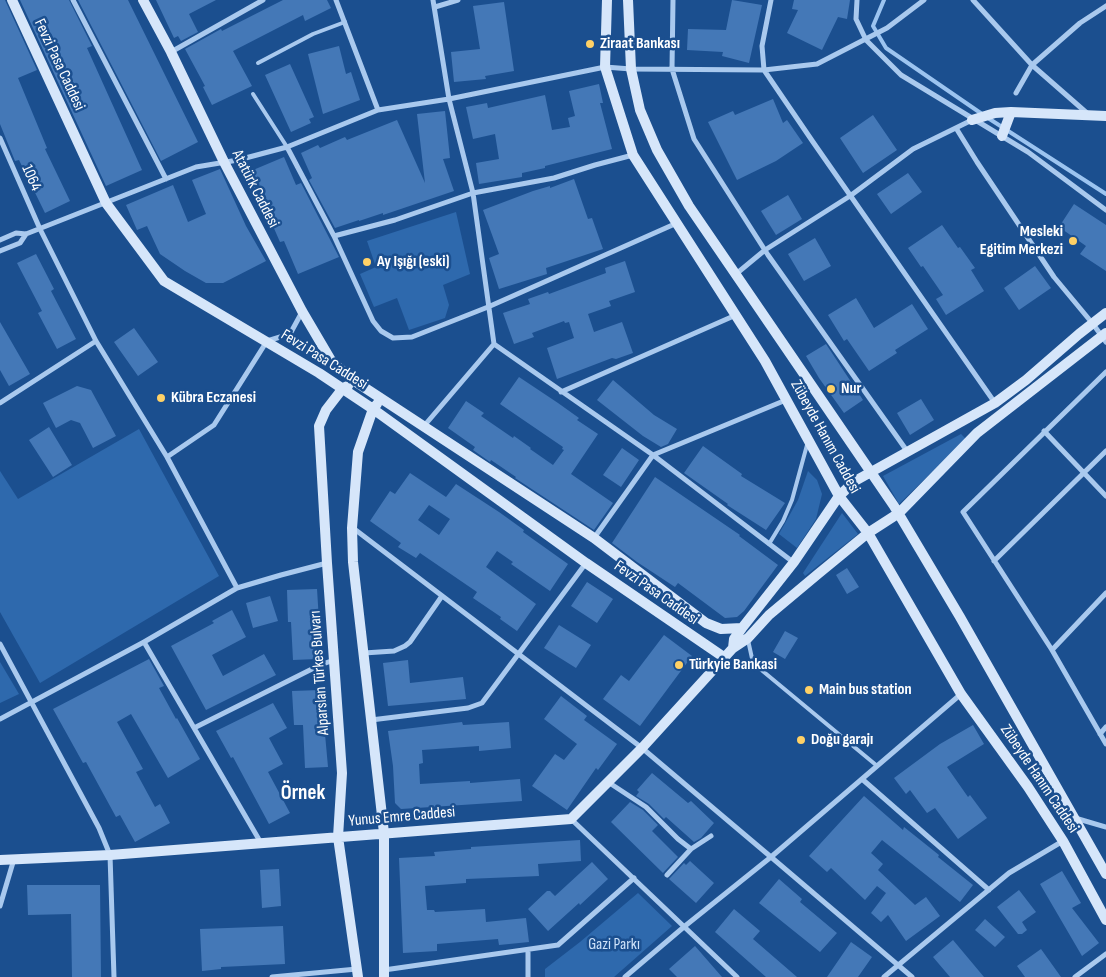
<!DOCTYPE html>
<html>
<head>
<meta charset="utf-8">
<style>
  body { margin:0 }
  canvas { display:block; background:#1b4f8f }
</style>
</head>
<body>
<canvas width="1106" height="977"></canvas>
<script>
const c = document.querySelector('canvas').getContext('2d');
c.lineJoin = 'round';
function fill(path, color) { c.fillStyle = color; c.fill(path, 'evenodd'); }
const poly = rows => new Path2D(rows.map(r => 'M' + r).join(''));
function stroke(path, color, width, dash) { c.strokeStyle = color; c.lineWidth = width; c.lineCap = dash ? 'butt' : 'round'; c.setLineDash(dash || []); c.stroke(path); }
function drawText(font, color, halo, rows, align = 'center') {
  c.font = font + ' "Sofia Sans Condensed",sans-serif'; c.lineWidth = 5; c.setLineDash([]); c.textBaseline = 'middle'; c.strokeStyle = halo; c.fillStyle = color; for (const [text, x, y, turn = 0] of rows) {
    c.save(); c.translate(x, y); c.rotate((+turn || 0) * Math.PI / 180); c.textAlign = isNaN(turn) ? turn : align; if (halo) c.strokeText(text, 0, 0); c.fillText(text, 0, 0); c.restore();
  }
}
fill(poly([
  [456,212,470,274,443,285,449,305,445,318,409,330,397,298,374,307,360,274,376,267,367,241],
  [139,429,219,576,40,683,0,612,0,471,18,499],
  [961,434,966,439,899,504,883,476],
  [808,471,817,480,822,494,816,519,797,548,779,534,798,500],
  [842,513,858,534,805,576,803,573],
  [0,662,19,694,0,703],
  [638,893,672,926,614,977,545,977,545,969,580,942]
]), '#2e69ad');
stroke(poly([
  [884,0,873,26,886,48,982,114],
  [988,118,1106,194]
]), '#9cc4f0', 4);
fill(poly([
  [0,0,5,0,37,70,18,78,47,148,45,149,70,201,45,213,19,160,15,161,0,124],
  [20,0,69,0,92,46,87,48,142,170,106,186],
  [78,0,128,0,198,142,161,161],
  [156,0,216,0,189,14,198,32,181,41,178,36,174,38],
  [283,0,327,0,331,8,305,21,303,15,233,51,252,86,212,105,203,87,205,86,185,49,221,29,222,31],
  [732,0,762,5,749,63,722,56,723,52,687,50,688,29,726,30],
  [794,0,850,0,847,19,838,17,822,50,787,33,798,10,792,9],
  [504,2,514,71,485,76,486,79,454,82,451,52,480,49,473,6],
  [339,46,346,74,351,72,360,100,323,114,308,54],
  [290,64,314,117,309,119,311,123,291,132,265,75],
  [599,84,603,103,600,103,612,149,545,166,545,168,522,173,522,177,479,184,476,163,499,159,495,134,473,139,466,107,487,103,488,108,545,95,552,130,570,127,568,118,575,116,569,91],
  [773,99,783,123,787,120,803,143,776,161,737,180,708,122,733,111,735,115],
  [445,111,450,158,443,159,454,191,383,215,383,213,359,221,359,220,335,228,309,180,312,178,301,153,318,145,320,148,345,137,347,140,397,120,425,183,417,114],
  [873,115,897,150,863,173,840,138],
  [284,157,296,185,301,183,339,257,298,274,284,241,280,242,269,217,266,218,246,173],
  [220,169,246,226,266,261,223,283,206,283,185,271,160,254,147,226,137,230,126,205,173,185,188,222,206,214,192,180],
  [908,173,922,192,891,214,877,194],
  [574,179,588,219,592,218,603,249,546,268,547,274,499,289,489,258,499,254,483,210,533,191,550,186,550,188],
  [788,195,802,219,776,235,761,211],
  [1074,204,1106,225,1106,271,1080,254,1086,246,1059,227],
  [942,225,958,248,960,247,975,268,971,270,984,291,946,315,936,299,943,295,923,266,921,267,908,248],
  [815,238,831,266,804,281,788,254],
  [36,254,54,289,51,291,76,339,57,349,38,313,42,311,17,263],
  [625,261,635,292,609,301,611,306,588,314,594,332,622,322,633,353,616,359,612,358,557,379,547,348,574,338,569,322,565,323,564,321,532,333,534,337,514,344,503,313,530,304,528,299,548,292,549,294,606,273,605,268],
  [1035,266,1051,288,1019,310,1004,288],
  [856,298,874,328,912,304,928,329,895,350,897,353,869,371,847,339,844,341,828,315],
  [0,322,30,374,9,386,0,370],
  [134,328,158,362,138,376,114,342],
  [826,344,863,400,844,413,819,378,806,356],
  [519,377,558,403,579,418,577,420,598,434,571,474,613,503,594,530,515,478,516,477,491,460,490,462,473,450,475,447,448,428,466,401,484,413,481,416,513,438,514,436,531,448,530,449,553,465,564,450,562,449,563,447,500,404],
  [613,380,654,415,677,429,668,444,661,447,643,436,597,400],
  [77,386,91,390,116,436,93,448,80,423,71,420,56,428,43,403],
  [921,399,934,420,910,435,897,413],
  [49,427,72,465,53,477,29,440],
  [703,446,742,474,741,476,785,503,766,530,727,505,728,504,684,473],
  [622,448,639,460,621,487,603,475],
  [410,473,446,497,456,484,499,512,524,530,523,532,568,564,550,591,511,564,513,562,497,551,486,567,536,604,517,631,500,619,501,617,473,598,477,592,420,553,416,558,398,547,401,543,370,521,390,491,395,494],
  [429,505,450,519,439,535,418,520],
  [655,477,740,535,739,536,778,565,744,611,737,617,725,618,678,583,675,587,637,562,612,543],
  [847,568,859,587,847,594,836,575],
  [587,582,613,599,597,623,571,606],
  [317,589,319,621,314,621,316,659,293,660,291,622,288,622,287,590],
  [270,596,278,621,253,628,246,603],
  [232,610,246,637,212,655,223,676,264,654,276,675,206,710,171,646,214,623,212,621],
  [559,625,591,645,576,668,544,648],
  [785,631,798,638,785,659,773,652],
  [664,635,692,656,640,726,603,699,621,675,629,681],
  [149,659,164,686,159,688,176,719,177,718,200,759,168,778,131,714,117,722,143,769,136,772,155,807,160,804,170,823,135,842,120,815,116,817,86,762,83,763,53,709],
  [408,660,410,683,463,677,466,699,388,706,383,663],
  [321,690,328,767,305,768,303,725,294,725,292,691],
  [561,696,587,716,584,720,617,744,598,770,596,768,567,810,532,786,555,754,564,760,577,744,544,719],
  [273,703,287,728,269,738,283,764,268,772,290,813,269,824,233,757,231,758,216,731],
  [462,722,463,725,509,722,511,748,479,751,479,746,422,750,423,763,419,764,420,784,470,781,470,783,520,779,522,801,401,809,395,803,393,766,388,731],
  [973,725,984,744,947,767,968,797,970,795,987,818,958,839,935,808,927,813,910,790,906,794,894,778,940,744],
  [652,773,688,803,691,801,714,823,701,838,694,842,666,817,664,819,649,804,636,796,639,792,637,790],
  [864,796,903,830,904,827,939,855,938,857,973,885,960,902,882,840,871,853,883,864,878,870,915,905,926,897,940,916,906,941,888,915,881,922,871,913,886,893,877,886,865,900,831,868,827,872,809,856],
  [630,802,643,810,658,825,652,831,678,857,663,873,611,822],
  [580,840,581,861,538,864,539,876,466,879,466,883,425,886,427,910,434,910,435,912,485,909,486,922,526,918,529,942,499,945,498,939,437,944,437,951,403,953,399,858,435,856,434,852,471,849,471,847],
  [690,861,714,883,696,903,669,879,684,863,686,865],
  [592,862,608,879,580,905,579,903,548,931,528,909,547,891,550,891,555,896],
  [279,869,281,906,262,908,260,870],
  [1062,871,1081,903,1072,908,1099,943,1082,956,1040,884],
  [779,879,802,899,800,902,837,933,820,952,759,903],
  [27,885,100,885,101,977,72,977,71,914,28,915],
  [1019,890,1036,912,1022,922,1027,930,1022,934,1018,934,997,907],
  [734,909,760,931,753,939,797,977,766,977,715,932],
  [985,919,1005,937,995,947,975,930],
  [283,926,285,964,221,967,221,969,202,971,200,929],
  [953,940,984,977,950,977,933,957],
  [851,942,872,957,858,977,827,977],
  [695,946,722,977,677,977,669,969],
  [1041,949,1061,977,1025,977,1017,966]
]), '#4478b7');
stroke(poly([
  [258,63,313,34,345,22],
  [253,94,287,147],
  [769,544,783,521,792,500,807,445],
  [748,640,753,663,876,765]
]), '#a9c9ee', 4);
stroke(poly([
  [73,0,166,179],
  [336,0,378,110],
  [433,0,449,99,473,193,494,344,653,455,793,562],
  [673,0,672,69,694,139,768,255,907,451],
  [771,0,762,46,764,70,813,142,995,403],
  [857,0,856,19,866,40,901,75,1028,152,1106,210],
  [973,0,1032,65,1088,114],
  [435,7,458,0],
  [171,52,263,0],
  [1016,93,1032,65,1080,23,1106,6],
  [956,128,977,162,1054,277,1093,324,1106,342],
  [0,138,40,229,96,341,167,457,237,588,281,575,327,563],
  [287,147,334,236,373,321,381,331,393,338,412,337,488,307,677,223],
  [334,236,395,220,473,193,554,178,595,165,633,155],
  [0,240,16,233,26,234,196,167,238,160,287,147,378,110,449,99,605,67,631,69,764,70,817,64,887,28,924,0],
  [0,251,20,243,26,234],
  [736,274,765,250,850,196,913,149,972,120],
  [1106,372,963,512,1052,650,1106,744],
  [561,392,736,315],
  [0,403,96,341],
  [424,426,494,344],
  [1044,431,1106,496],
  [167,457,214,425,267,341,290,334,302,312],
  [353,528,642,748,771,857,961,694],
  [594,538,653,455,786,400],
  [994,561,1106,451],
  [144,642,261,843],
  [0,644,99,828,110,855,114,977],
  [1052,650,1106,593],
  [364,653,394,651,405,646,410,642,442,596],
  [0,719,144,642,237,588],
  [371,720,468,708,482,703,586,563],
  [194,728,320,665,334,660],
  [1100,734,1106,727],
  [862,779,989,890],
  [608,782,646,807,678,839,691,849,711,836],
  [1075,818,1106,827],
  [571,819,737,977],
  [667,875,691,849],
  [0,906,14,859],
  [528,951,528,977],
  [384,970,558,945,634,878],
  [272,977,357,969],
  [625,977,685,926,771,857,912,977],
  [884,977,1009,873,1063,841],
  [1075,977,1106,954]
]), '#a9c9ee', 5);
stroke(poly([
  [12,0,106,203,164,281,319,373,373,409,586,563,725,658],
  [143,0,171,52,224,162,302,311,332,362,356,382,594,538,706,623,721,629,742,628],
  [607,0,605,67,633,155,765,361,839,496,868,533,961,694,1028,787,1063,841,1106,920],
  [628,0,631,69,640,110,657,150,689,206,894,506,960,617,1106,874],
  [972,120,995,113,1011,112],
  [1002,136,1011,112,1106,116],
  [348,386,343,388,326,410,319,426,327,563,342,773,338,837,358,977],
  [377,404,373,409,358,452,352,528,353,562,384,833,384,977],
  [733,648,734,639,742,628,794,562,839,496,855,481,995,403,1026,380,1079,334,1106,313],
  [0,860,110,855,571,819,642,748,733,648,748,638,769,615,818,574,868,533,899,513,977,433,1106,333]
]), '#d6e6fa', 10);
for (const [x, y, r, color] of [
  [590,44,5,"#ffd166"],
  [1073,241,5,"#ffd166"],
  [367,262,5,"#ffd166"],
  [831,389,5,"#ffd166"],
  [161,398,5,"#ffd166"],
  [679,665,5,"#ffd166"],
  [809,690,5,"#ffd166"],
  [801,740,5,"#ffd166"]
]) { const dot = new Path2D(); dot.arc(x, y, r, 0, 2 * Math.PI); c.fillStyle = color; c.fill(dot); stroke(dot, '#1b4f8f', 2); }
drawText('bold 16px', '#fff', '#1b4f8f', [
  ["Ziraat Bankası",600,44],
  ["Mesleki",1063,232,"right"],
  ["Egitim Merkezi",1063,250,"right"],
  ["Ay Işığı (eski)",377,262],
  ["Nur",841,389],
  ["Kübra Eczanesi",171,398],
  ["Türkyie Bankasi",689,665],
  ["Main bus station",819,690],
  ["Doğu garajı",811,740]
], 'left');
drawText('16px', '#fff', '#1b4f8f', [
  ["Fevzi Pasa Caddesi",59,65,65],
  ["1064",31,178,66],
  ["Atatürk Caddesi",255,189,63],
  ["Fevzi Pasa Caddesi",324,360,32],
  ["Zübeyde Hanım Caddesi",825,437,61],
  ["Fevzi Pasa Caddesi",656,593,35],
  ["Alparslan Türkes Bulvarı",320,673,-94],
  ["Zübeyde Hanım Caddesi",1039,779,56],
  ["Yunus Emre Caddesi",402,817,-5]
]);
drawText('16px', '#cfe3fa', '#1b4f8f', [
  ["Gazi Parkı",614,945]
]);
drawText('bold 21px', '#fff', '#1b4f8f', [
  ["Örnek",303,794]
]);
</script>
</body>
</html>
